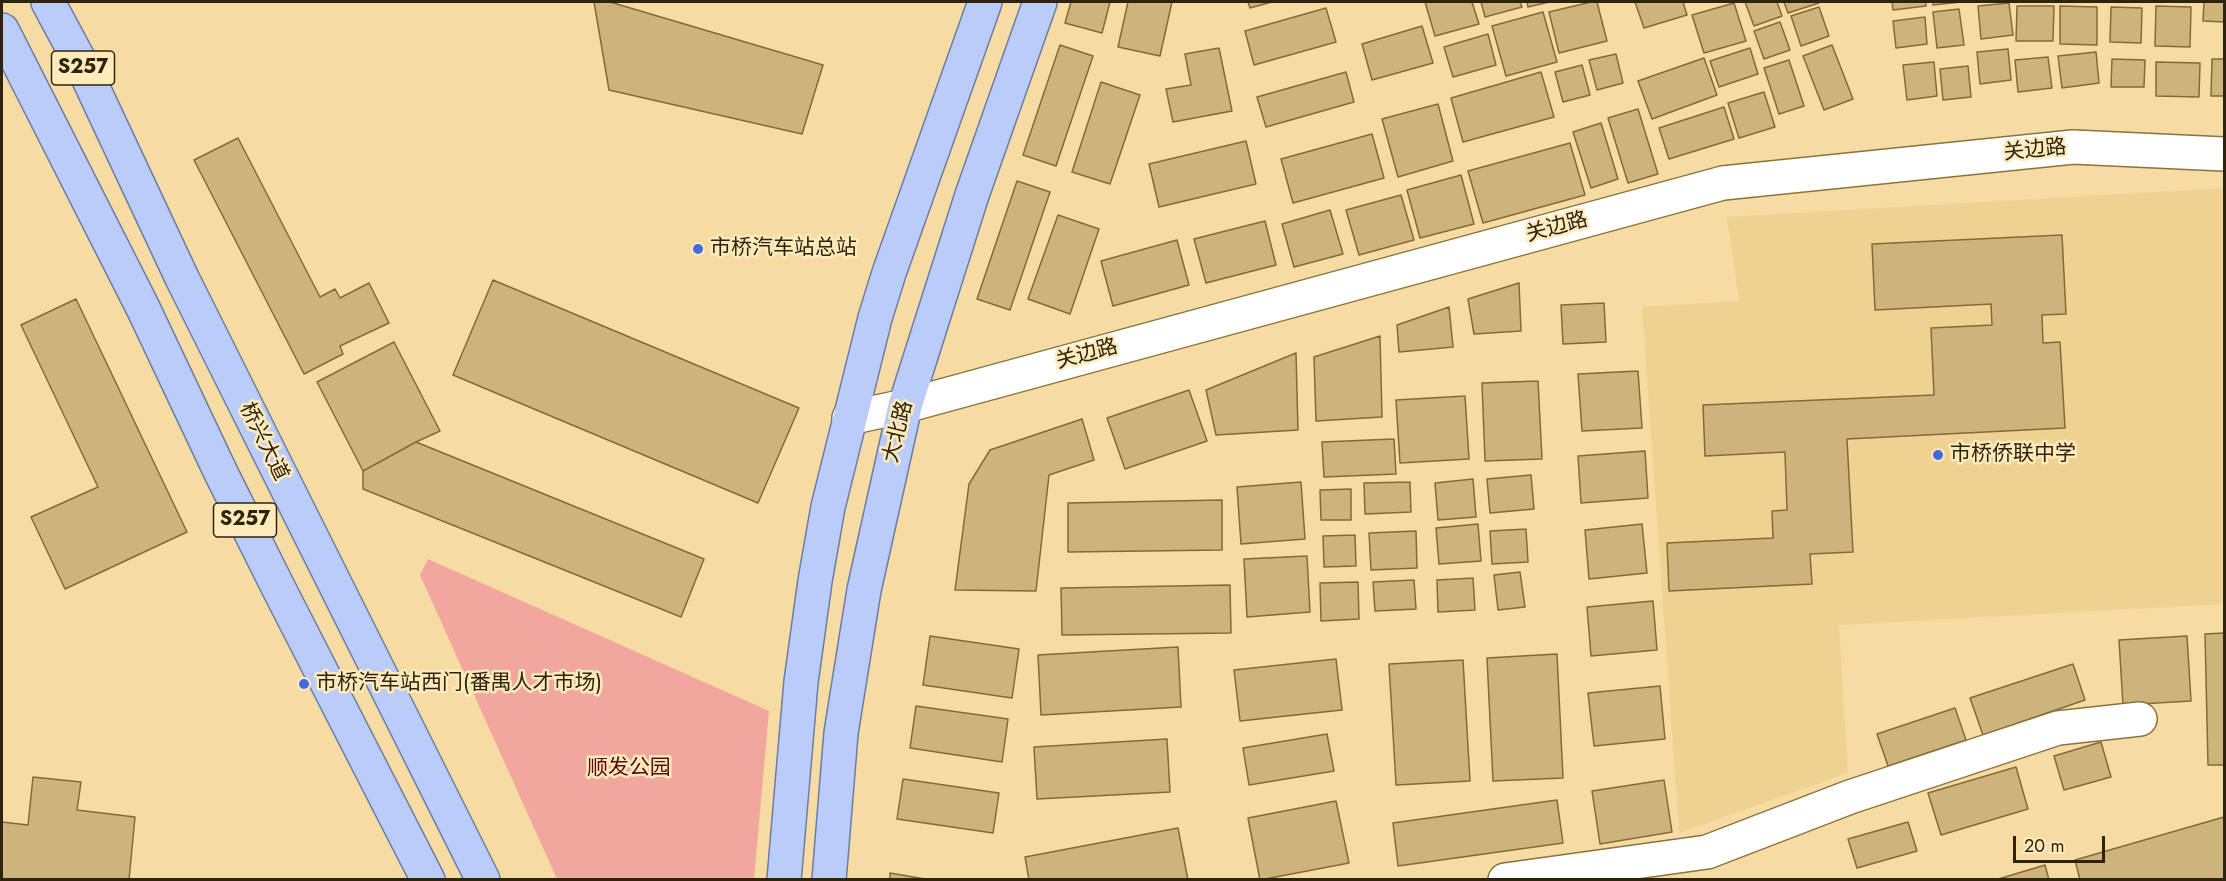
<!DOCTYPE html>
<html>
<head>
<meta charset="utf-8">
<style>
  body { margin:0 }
  #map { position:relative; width:2226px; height:881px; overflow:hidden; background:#f6dca2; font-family:Jost,sans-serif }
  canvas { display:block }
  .frame { position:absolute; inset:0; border:3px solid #2e240d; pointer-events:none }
  .scale { position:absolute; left:2013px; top:836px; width:92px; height:27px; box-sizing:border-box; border:3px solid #2e240d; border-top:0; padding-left:8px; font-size:18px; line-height:21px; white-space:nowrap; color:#2e240d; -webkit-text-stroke:4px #ffeabc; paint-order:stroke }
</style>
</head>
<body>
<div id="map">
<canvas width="2226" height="881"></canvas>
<div class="frame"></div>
<div class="scale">20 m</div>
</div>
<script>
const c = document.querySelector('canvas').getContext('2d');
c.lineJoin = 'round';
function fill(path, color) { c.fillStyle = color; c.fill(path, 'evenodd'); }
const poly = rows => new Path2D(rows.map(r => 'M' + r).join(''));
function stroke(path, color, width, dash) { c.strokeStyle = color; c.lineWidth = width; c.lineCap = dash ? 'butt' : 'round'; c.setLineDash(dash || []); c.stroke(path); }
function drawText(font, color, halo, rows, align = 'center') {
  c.font = font + ' Jost,"Noto Sans SC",sans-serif'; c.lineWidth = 5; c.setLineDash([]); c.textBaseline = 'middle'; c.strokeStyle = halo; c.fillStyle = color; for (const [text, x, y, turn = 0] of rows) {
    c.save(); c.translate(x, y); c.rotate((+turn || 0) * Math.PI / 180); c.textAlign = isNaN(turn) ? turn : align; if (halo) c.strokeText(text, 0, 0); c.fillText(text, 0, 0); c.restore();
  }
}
fill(poly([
  [2224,188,2224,604,1839,625,1848,773,1679,833,1642,307,1739,301,1727,217]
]), '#efd291');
fill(poly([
  [428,559,769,711,754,879,557,879,420,575]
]), '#f1a69e');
const building = poly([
  [594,2,610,2,823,65,802,134,609,90,594,2],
  [1071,2,1110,2,1102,33,1065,23,1071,2],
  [1128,2,1172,2,1160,56,1118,47,1128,2],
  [1248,2,1272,2,1250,8,1248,2],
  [1425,2,1472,2,1479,24,1435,36,1425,2],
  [1481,2,1520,2,1522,7,1485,17,1481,2],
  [1527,2,1549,2,1528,7,1527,2],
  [1591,2,1597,2,1607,41,1559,53,1549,12,1591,2],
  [1635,2,1683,2,1687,15,1644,28,1635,2],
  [1745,2,1777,2,1782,16,1754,26,1745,2],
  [1784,2,1819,2,1819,3,1788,13,1784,2],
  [1892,2,1926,2,1926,6,1893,10,1892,2],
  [1933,2,1961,2,1933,5,1933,2],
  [2204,2,2224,2,2224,22,2203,21,2204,2],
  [1734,3,1746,41,1704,53,1692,15,1734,3],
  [2009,3,2013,35,1981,39,1978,6,2009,3],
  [2017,6,2054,6,2053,41,2016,41,2017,6],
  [2060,6,2097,7,2097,45,2060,44,2060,6],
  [2156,6,2191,7,2190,47,2155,46,2156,6],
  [1819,7,1829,36,1801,46,1791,16,1819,7],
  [2111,7,2142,8,2141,43,2110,42,2111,7],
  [1326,8,1336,42,1254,65,1245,31,1326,8],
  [1959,9,1964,45,1937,48,1933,12,1959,9],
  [1543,12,1557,62,1506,76,1492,26,1543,12],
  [1925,17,1927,44,1896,48,1893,21,1925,17],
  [1780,22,1790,50,1764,59,1754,31,1780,22],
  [1422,26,1433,63,1372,80,1362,44,1422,26],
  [1488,34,1496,65,1453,77,1444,47,1488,34],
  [1060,45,1093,56,1056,166,1023,155,1060,45],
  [1832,45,1853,99,1824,110,1803,56,1832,45],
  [1219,48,1232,111,1173,122,1166,89,1191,85,1185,54,1219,48],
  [1750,48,1758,74,1719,87,1710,61,1750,48],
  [2008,49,2011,80,1980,84,1977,52,2008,49],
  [2096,52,2099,83,2062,88,2058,56,2096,52],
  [1616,54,1623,83,1597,90,1589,60,1616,54],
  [2048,57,2052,88,2018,92,2015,60,2048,57],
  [1704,58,1717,95,1652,119,1638,81,1704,58],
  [2112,59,2145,60,2144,87,2111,87,2112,59],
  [2212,59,2224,59,2224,96,2211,96,2212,59],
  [1789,60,1804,106,1779,114,1764,68,1789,60],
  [1934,62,1937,96,1907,100,1903,65,1934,62],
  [2156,62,2200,63,2199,97,2156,96,2156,62],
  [1582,65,1590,95,1563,102,1555,72,1582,65],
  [1968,66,1971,97,1943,100,1940,69,1968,66],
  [1346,72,1354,102,1266,127,1257,97,1346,72],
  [1541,72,1554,117,1463,142,1451,98,1541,72],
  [1101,82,1140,95,1110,184,1072,172,1101,82],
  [1764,92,1775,127,1739,138,1728,103,1764,92],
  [1438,104,1453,161,1398,177,1382,119,1438,104],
  [1724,107,1734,139,1669,159,1659,128,1724,107],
  [1638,109,1658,174,1628,183,1608,118,1638,109],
  [1601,123,1618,179,1591,188,1573,132,1601,123],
  [1372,134,1384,178,1293,203,1281,159,1372,134],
  [238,138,320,297,335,289,340,298,369,283,389,323,340,346,343,354,304,374,194,160,238,138],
  [1246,141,1256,184,1159,207,1149,164,1246,141],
  [1570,143,1585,195,1483,223,1468,171,1570,143],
  [1461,175,1474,224,1420,238,1407,190,1461,175],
  [1017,181,1050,192,1010,310,977,299,1017,181],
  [1401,195,1414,240,1359,255,1346,210,1401,195],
  [1330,210,1343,254,1294,267,1282,224,1330,210],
  [1058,215,1099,229,1070,314,1028,299,1058,215],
  [1265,221,1276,265,1206,283,1194,239,1265,221],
  [2062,235,2066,314,2042,315,2043,343,2060,342,2065,428,1847,439,1853,552,1810,554,1812,584,1669,591,1667,543,1773,538,1772,511,1787,510,1785,452,1705,456,1703,405,1934,395,1931,328,1992,325,1991,304,1875,310,1872,244,2062,235],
  [1177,240,1189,285,1113,306,1101,261,1177,240],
  [493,280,799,408,758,503,453,375,493,280],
  [1519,283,1521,331,1474,334,1468,299,1519,283],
  [76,299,187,532,65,589,31,517,98,487,21,325,76,299],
  [1604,303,1606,342,1563,344,1561,305,1604,303],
  [1449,307,1453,347,1399,352,1397,325,1449,307],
  [1380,336,1382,417,1316,421,1314,357,1380,336],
  [394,342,440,431,416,442,363,471,317,382,394,342],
  [1296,353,1298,430,1216,435,1206,390,1296,353],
  [1638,371,1642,428,1582,431,1578,374,1638,371],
  [1538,381,1542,459,1485,461,1482,383,1538,381],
  [1189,390,1207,441,1125,469,1107,418,1189,390],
  [1465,396,1469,459,1400,463,1396,400,1465,396],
  [1082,419,1094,460,1049,475,1036,591,955,590,969,484,990,450,1082,419],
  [1394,439,1396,474,1324,477,1322,442,1394,439],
  [416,442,704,559,681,617,363,489,363,471,416,442],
  [1645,451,1648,498,1581,503,1578,456,1645,451],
  [1531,475,1534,509,1490,513,1487,479,1531,475],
  [1473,479,1476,517,1438,520,1435,483,1473,479],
  [1301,482,1305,539,1241,544,1237,487,1301,482],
  [1410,482,1411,512,1365,514,1364,483,1410,482],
  [1351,489,1351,520,1321,520,1320,490,1351,489],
  [1222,500,1222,550,1068,552,1068,503,1222,500],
  [1478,524,1481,561,1439,564,1436,528,1478,524],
  [1642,524,1647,573,1589,579,1585,530,1642,524],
  [1526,529,1528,562,1492,564,1490,531,1526,529],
  [1416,531,1417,568,1371,570,1369,533,1416,531],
  [1355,535,1356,566,1324,567,1323,536,1355,535],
  [1307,556,1310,612,1247,617,1244,559,1307,556],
  [1520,572,1525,607,1498,610,1494,575,1520,572],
  [1473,578,1475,610,1438,612,1437,580,1473,578],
  [1414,580,1416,609,1375,611,1373,582,1414,580],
  [1358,582,1359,619,1321,621,1320,583,1358,582],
  [1230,585,1231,633,1062,635,1061,588,1230,585],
  [1653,601,1657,650,1591,656,1587,607,1653,601],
  [2224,633,2224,765,2208,765,2205,634,2224,633],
  [930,636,1019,649,1012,698,923,685,930,636],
  [2187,636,2191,701,2123,705,2119,640,2187,636],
  [1178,647,1181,707,1041,715,1038,655,1178,647],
  [1557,654,1563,778,1493,781,1487,658,1557,654],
  [1336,659,1342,710,1240,721,1234,670,1336,659],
  [1463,660,1470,781,1396,785,1389,664,1463,660],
  [2073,664,2085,700,1983,735,1970,698,2073,664],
  [1660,686,1665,739,1594,746,1588,693,1660,686],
  [916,706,1008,719,1002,762,910,748,916,706],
  [1955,708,1966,740,1888,766,1877,734,1955,708],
  [1327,734,1334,771,1249,785,1243,748,1327,734],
  [1167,739,1170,792,1037,799,1034,747,1167,739],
  [2101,742,2111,777,2064,790,2054,756,2101,742],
  [2016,767,2028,809,1941,835,1928,793,2016,767],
  [33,777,81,782,77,810,135,817,129,880,2,880,2,822,28,825,33,777],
  [903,779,999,793,993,833,897,819,903,779],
  [1664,780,1672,832,1600,844,1592,791,1664,780],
  [1557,800,1563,843,1398,866,1393,823,1557,800],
  [1336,801,1349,863,1260,880,1248,818,1336,801],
  [2224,817,2224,880,2080,880,2075,860,2224,817],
  [1908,822,1917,851,1857,868,1848,839,1908,822],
  [1178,828,1188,880,1029,880,1025,857,1178,828],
  [2045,865,2049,880,1995,880,2045,865],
  [890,873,931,880,890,880,890,873]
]);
fill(building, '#cdb47c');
stroke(building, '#836b35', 1.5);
const minor = poly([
  [849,418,905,406,1723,183,2073,147,2224,154],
  [1505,880,1707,852,1850,797,2058,728,2140,719]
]);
const major = poly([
  [48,2,85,71,182,278,483,880],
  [2,30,143,308,221,473,278,587,428,880],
  [784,880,801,682,815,581,828,507,875,318,889,273,985,2],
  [829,880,841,733,864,590,905,406,972,195,1040,2]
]);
stroke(minor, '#8b733c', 36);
stroke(major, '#6b7ca5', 36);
stroke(minor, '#fff', 33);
stroke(major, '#bacdfa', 33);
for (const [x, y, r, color] of [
  [698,249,6,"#426adc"],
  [1938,455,6,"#426adc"],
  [304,684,6,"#426adc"]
]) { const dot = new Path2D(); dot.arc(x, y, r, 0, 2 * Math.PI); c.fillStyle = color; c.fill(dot); stroke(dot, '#ffeabc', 2); }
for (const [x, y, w] of [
  [83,68,63],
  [245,520,63]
]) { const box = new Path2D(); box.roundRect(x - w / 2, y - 17, w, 34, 4.5); c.fillStyle = '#ffeabc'; c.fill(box); stroke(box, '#2e240d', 1.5); }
drawText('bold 20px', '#2e240d', null, [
  ["S257",83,68],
  ["S257",245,520]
]);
drawText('21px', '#2e240d', '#ffeabc', [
  ["关边路",2035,151,-6],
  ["关边路",1557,228,-15],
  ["关边路",1087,355,-15],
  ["大北路",899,432,-76],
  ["桥兴大道",263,442,64]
]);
drawText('21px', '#2e240d', '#ffeabc', [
  ["市桥汽车站总站",710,249],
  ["市桥侨联中学",1950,455],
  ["市桥汽车站西门(番禺人才市场)",316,684]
], 'left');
drawText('21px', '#560b0c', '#ffeabc', [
  ["顺发公园",629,769]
]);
</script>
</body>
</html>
